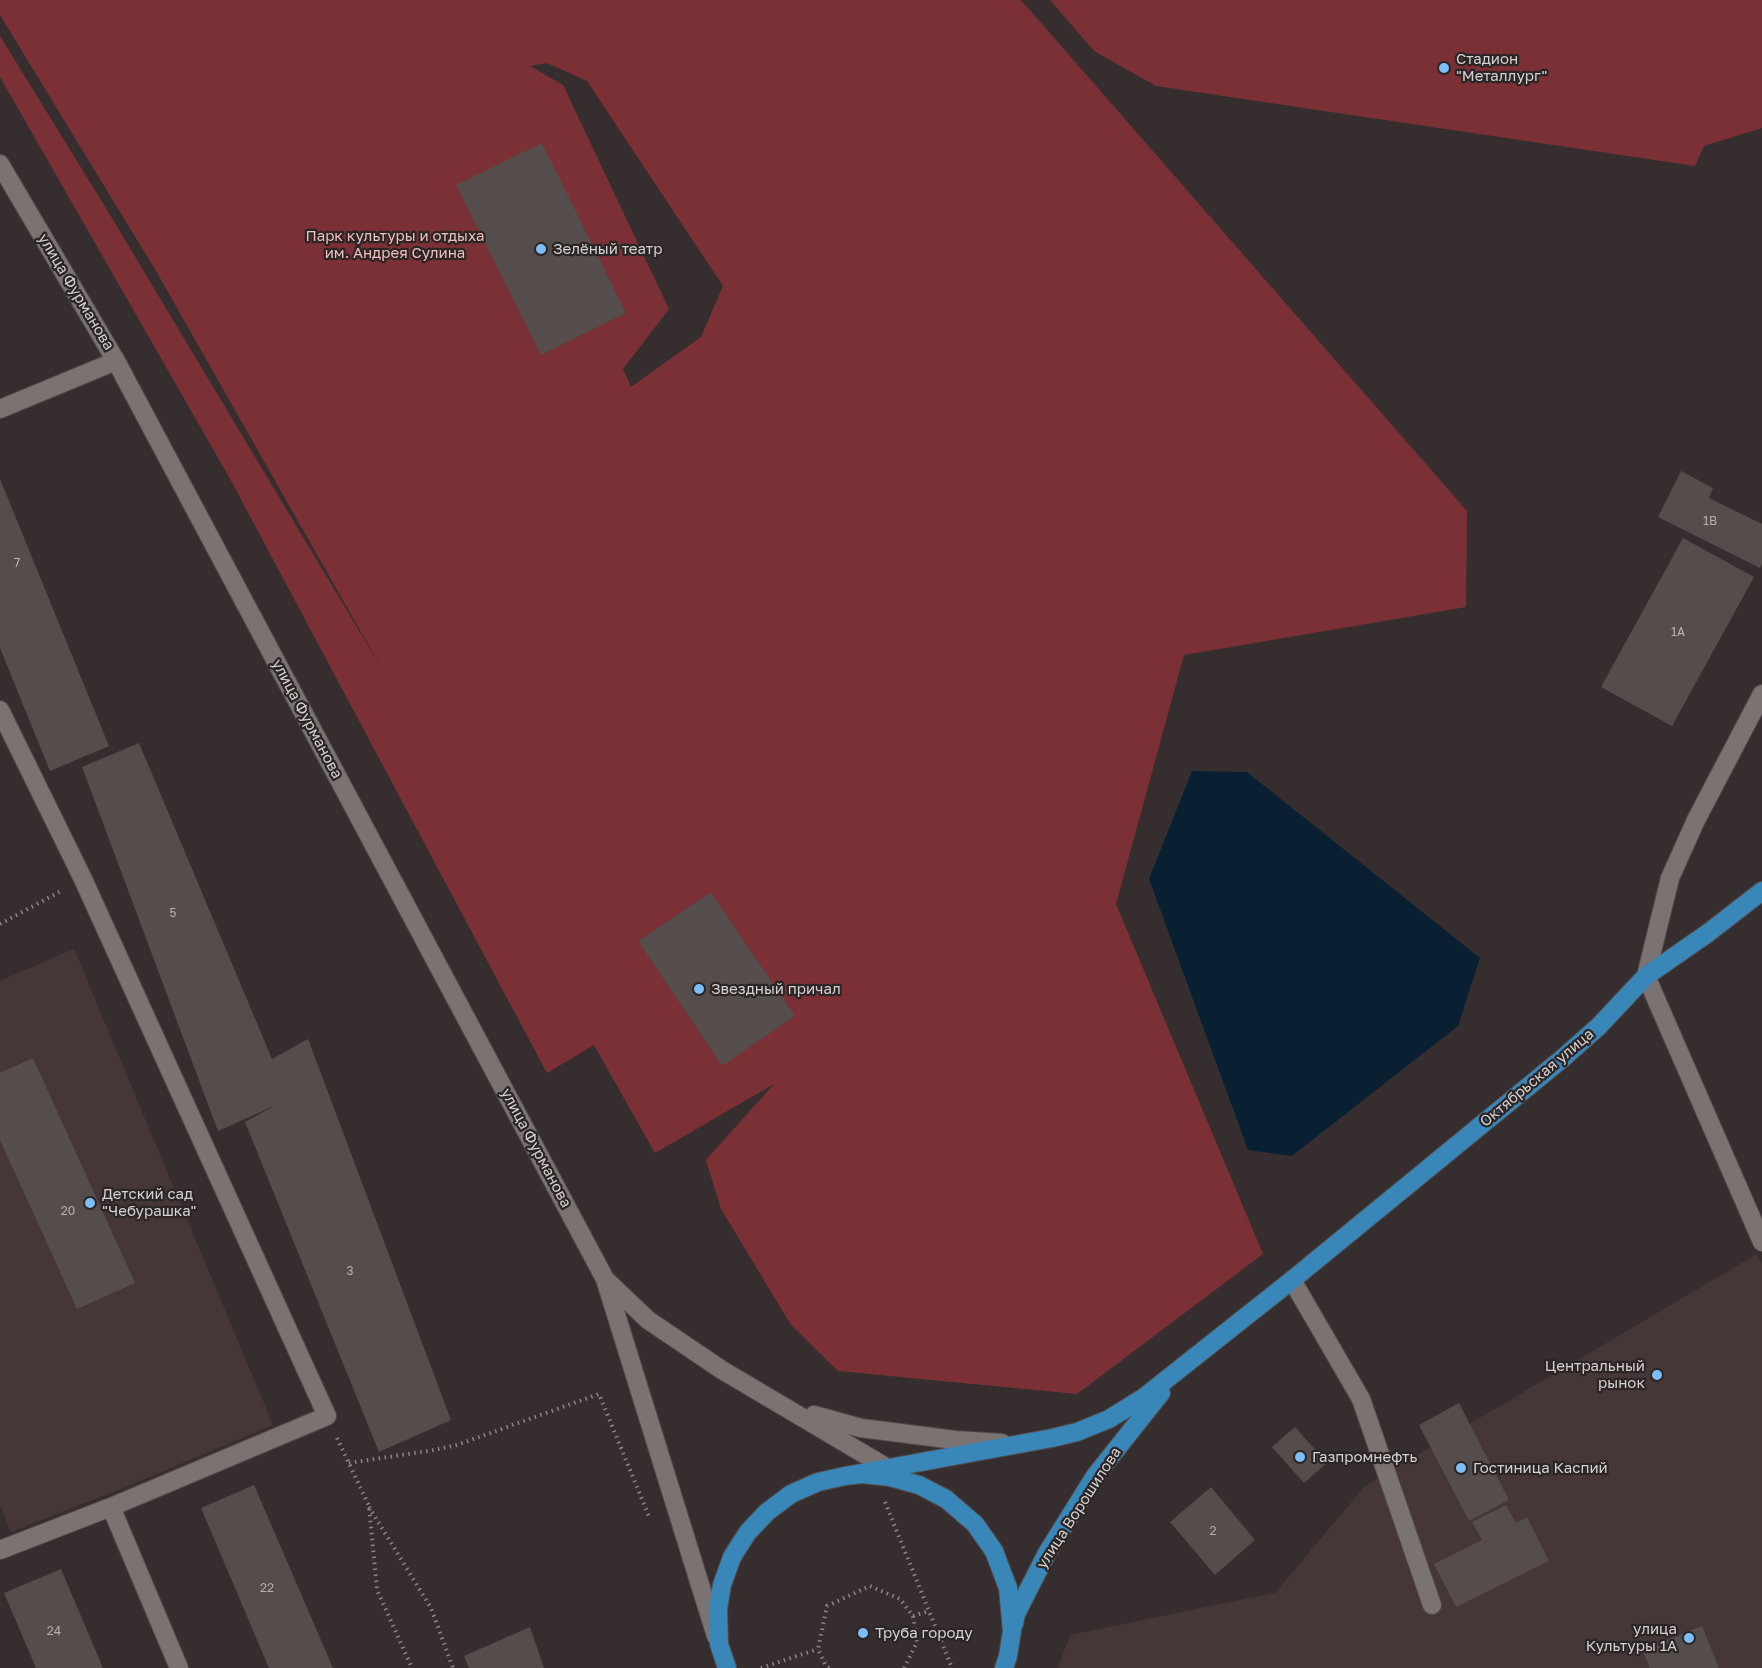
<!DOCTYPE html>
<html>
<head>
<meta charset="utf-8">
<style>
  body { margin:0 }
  canvas { display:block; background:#362e2e }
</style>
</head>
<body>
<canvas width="1762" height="1668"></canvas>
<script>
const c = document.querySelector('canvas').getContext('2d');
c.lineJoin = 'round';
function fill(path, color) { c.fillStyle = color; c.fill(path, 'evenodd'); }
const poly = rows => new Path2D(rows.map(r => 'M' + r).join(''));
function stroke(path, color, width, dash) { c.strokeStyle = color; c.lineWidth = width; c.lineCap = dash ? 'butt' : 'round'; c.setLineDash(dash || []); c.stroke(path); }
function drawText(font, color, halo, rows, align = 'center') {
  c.font = font + ' "Golos Text",sans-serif'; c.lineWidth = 4.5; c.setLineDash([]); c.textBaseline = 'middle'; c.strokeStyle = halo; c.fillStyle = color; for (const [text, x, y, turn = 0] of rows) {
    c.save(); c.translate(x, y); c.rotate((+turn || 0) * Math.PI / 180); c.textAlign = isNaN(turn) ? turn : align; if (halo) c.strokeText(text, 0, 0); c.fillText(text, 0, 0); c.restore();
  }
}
fill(poly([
  [74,949,273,1425,123,1488,11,1532,0,1505,0,981],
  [1757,1254,1762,1264,1762,1668,1058,1668,1070,1635,1275,1593,1365,1486]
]), '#453737');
fill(poly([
  [0,0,1021,0,1467,511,1466,607,1184,655,1116,904,1263,1254,1077,1394,838,1371,791,1325,721,1209,706,1160,774,1084,655,1153,594,1045,547,1073,229,477,0,77,0,36,112,218,382,669,156,271,0,15],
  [547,63,587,81,723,286,701,337,631,387,623,369,669,309,563,85,530,66],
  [1050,0,1762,0,1762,128,1704,146,1695,166,1156,86,1094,51]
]), '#7a3035');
fill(poly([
  [1192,771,1247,772,1480,958,1458,1026,1292,1156,1248,1150,1149,879]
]), '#082032');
fill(poly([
  [542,143,626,313,541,355,456,185],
  [1681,471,1713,488,1709,498,1762,524,1762,564,1760,568,1658,517],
  [0,479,109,746,50,771,0,648],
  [1683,538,1754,577,1672,726,1601,687],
  [139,743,272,1059,308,1039,451,1420,379,1452,245,1122,276,1105,218,1131,82,767],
  [711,892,795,1016,722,1066,638,941],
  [33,1058,135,1283,77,1309,0,1140,0,1073],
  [1459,1403,1509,1500,1469,1521,1419,1425],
  [1295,1427,1327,1463,1304,1483,1272,1447],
  [254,1485,333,1668,269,1668,201,1508],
  [1211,1487,1255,1540,1215,1575,1170,1522],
  [1506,1505,1516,1523,1527,1517,1549,1561,1456,1607,1434,1564,1482,1540,1472,1522],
  [61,1569,103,1668,36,1668,4,1593],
  [1702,1626,1719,1668,1650,1668,1642,1650],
  [530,1627,544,1668,469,1668,464,1656]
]), '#554c4c');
const minor = poly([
  [0,164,116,361,605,1279,716,1636],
  [0,409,116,361],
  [1762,694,1696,820,1670,878,1646,976,1762,1242],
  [0,710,83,879,327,1416,111,1507,0,1550],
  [1292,1280,1361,1399,1432,1605],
  [608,1282,648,1320,722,1370,896,1473],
  [814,1415,861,1428,955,1440,1002,1443],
  [111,1507,179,1668]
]);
const major = poly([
  [845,1476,1052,1438,1077,1432,1109,1419,1143,1398,1292,1280,1563,1058,1599,1026,1646,976,1708,933,1762,891],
  [1014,1624,1016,1614,1047,1553,1095,1476,1161,1393],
  [727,1668,719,1644,718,1609,722,1585,732,1557,748,1532,767,1512,791,1494,818,1482,845,1476,862,1474,890,1477,919,1485,946,1499,975,1524,994,1551,1008,1588,1012,1631,1008,1656,1004,1668]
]);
stroke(minor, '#514b4a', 20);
stroke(major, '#514b4a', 20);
stroke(poly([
  [0,924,61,891],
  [337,1438,369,1506,377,1590,412,1668],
  [349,1463,434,1450,457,1445,599,1394,650,1519],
  [885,1502,952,1668],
  [369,1507,431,1608,453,1668],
  [913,1616,929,1611],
  [761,1668,818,1649],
  [829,1668,826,1666,818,1649,827,1606,870,1586,900,1599,913,1616,917,1642,904,1668]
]), '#8b8585', 4, [1.5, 4.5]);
stroke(minor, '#7b7272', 18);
stroke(major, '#3986b9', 18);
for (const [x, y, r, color] of [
  [1444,68,6,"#7bbef8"],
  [541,249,6,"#7bbef8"],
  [699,989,6,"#7bbef8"],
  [90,1203,6,"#7bbef8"],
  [1657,1375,6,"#7bbef8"],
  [1300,1457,6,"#7bbef8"],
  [1461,1468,6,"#7bbef8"],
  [863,1633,6,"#7bbef8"],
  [1689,1638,6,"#7bbef8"]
]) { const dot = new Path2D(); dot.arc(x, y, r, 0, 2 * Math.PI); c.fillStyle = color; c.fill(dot); stroke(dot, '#2c2525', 2); }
drawText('12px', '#b6b0b0', null, [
  ["1В",1710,521],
  ["7",17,563],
  ["1А",1678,632],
  ["5",173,913],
  ["20",68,1211],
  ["3",350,1271],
  ["2",1213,1531],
  ["22",267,1588],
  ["24",54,1631]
]);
drawText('15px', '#d6d1d1', '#2c2525', [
  ["Стадион",1456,59],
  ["\"Металлург\"",1456,76],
  ["Зелёный театр",553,249],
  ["Звездный причал",711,989],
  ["Детский сад",102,1194],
  ["\"Чебурашка\"",102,1211],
  ["Центральный",1645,1366,"right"],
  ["рынок",1645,1383,"right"],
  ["Газпромнефть",1312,1457],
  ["Гостиница Каспий",1473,1468],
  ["улица",1677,1629,"right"],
  ["Культуры 1А",1677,1646,"right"],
  ["Труба городу",875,1633]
], 'left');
drawText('15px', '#f0bebd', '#2c2525', [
  ["Парк культуры и отдыха",395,236],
  ["им. Андрея Сулина",395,253]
]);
drawText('15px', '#d6d1d1', '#2c2525', [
  ["улица Фурманова",76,292,59],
  ["улица Фурманова",307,719,62],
  ["Октябрьская улица",1537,1078,-40],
  ["улица Фурманова",536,1148,62],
  ["улица Ворошилова",1079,1508,-57]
]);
</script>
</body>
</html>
